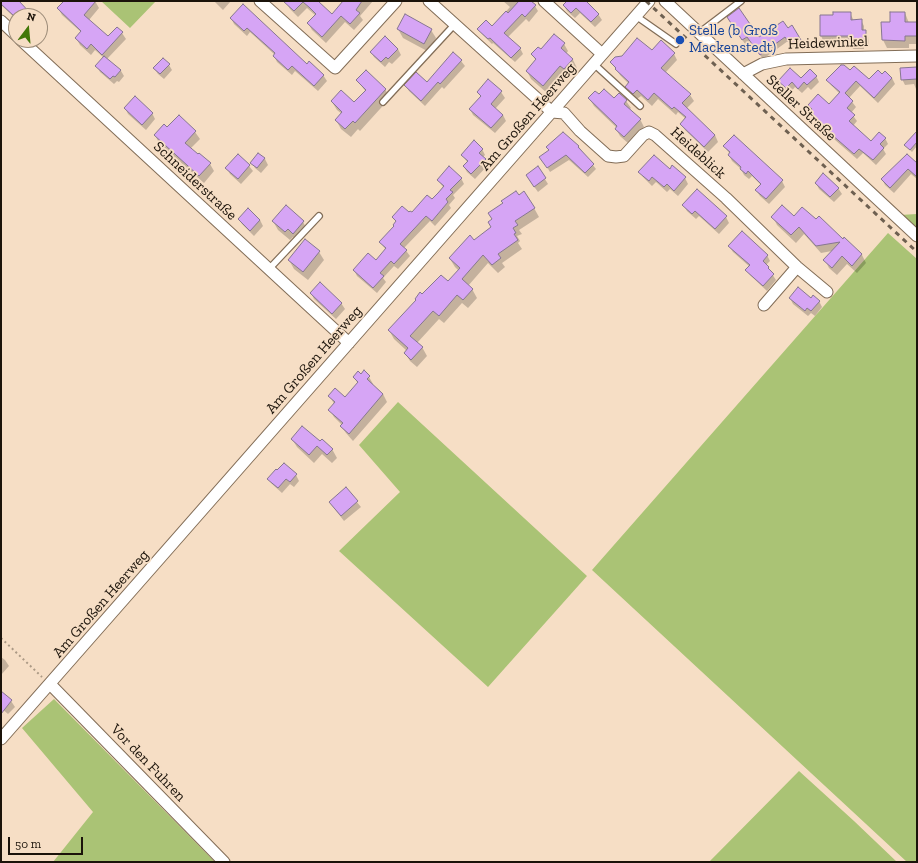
<!DOCTYPE html>
<html>
<head>
<meta charset="utf-8">
<style>
  body { margin:0 }
  #map { position:relative; width:918px; height:863px; overflow:hidden; background:#f6dec5; font-family:"Zilla Slab",serif }
  canvas { display:block }
  .frame { position:absolute; inset:0; border:2px solid #1b130a; pointer-events:none }
  .north { position:absolute; left:8px; top:8px; width:40px; height:40px; box-sizing:border-box; background:#f6dec5; border:1px solid #9e8d7a; border-radius:50%; rotate:16deg; font-size:11px; font-weight:700; line-height:16px; text-align:center; color:#1b130a }
  .north::after { content:''; display:block; margin:auto; width:14px; height:18px; background:#427808; clip-path:polygon(50% 0,100% 100%,50% 72%,0 100%) }
  .scale { position:absolute; left:8px; top:837px; width:75px; height:18px; box-sizing:border-box; border:2px solid #1b130a; border-top:0; padding-left:5px; font-size:12px; line-height:14px; white-space:nowrap; color:#1b130a; -webkit-text-stroke:3px #f6dec5; paint-order:stroke }
</style>
</head>
<body>
<div id="map">
<canvas width="918" height="863"></canvas>
<div class="frame"></div>
<div class="north">N</div>
<div class="scale">50 m</div>
</div>
<script>
const c = document.querySelector('canvas').getContext('2d');
c.lineJoin = 'round';
function fill(path, color) { c.fillStyle = color; c.fill(path, 'evenodd'); }
const poly = rows => new Path2D(rows.map(r => 'M' + r).join(''));
function stroke(path, color, width, dash) { c.strokeStyle = color; c.lineWidth = width; c.lineCap = dash ? 'butt' : 'round'; c.setLineDash(dash || []); c.stroke(path); }
function drawText(font, color, halo, rows, align = 'center') {
  c.font = font + ' "Zilla Slab",serif'; c.lineWidth = 3.5; c.setLineDash([]); c.textBaseline = 'middle'; c.strokeStyle = halo; c.fillStyle = color; for (const [text, x, y, turn = 0] of rows) {
    c.save(); c.translate(x, y); c.rotate((+turn || 0) * Math.PI / 180); c.textAlign = isNaN(turn) ? turn : align; if (halo) c.strokeText(text, 0, 0); c.fillText(text, 0, 0); c.restore();
  }
}
fill(poly([
  [101,1,156,1,130,28],
  [917,214,917,231,900,215],
  [888,233,917,259,917,862,907,862,592,570],
  [398,402,587,576,488,687,339,551,400,492,359,445],
  [54,699,215,862,53,862,93,812,22,728],
  [799,771,854,821,897,862,709,862]
]), '#aac375');
fill(poly([
  [1,1,18,1,31,16,16,16,16,19,1,5],
  [65,1,95,1,99,8,89,20,109,38,122,33,126,39,107,59,121,71,124,76,119,82,117,81,114,84,100,72,97,66,104,58,95,50,91,55,80,45,76,38,81,32,62,15,58,8],
  [214,1,231,1,223,10],
  [287,1,317,1,332,15,345,1,373,1,360,16,363,20,354,30,345,22,326,43,312,30,308,23,316,16,307,8,298,17,290,9,286,2],
  [503,1,530,1,535,6,538,11,529,22,526,19,508,37,520,48,523,54,515,62,493,43,492,44,482,34,478,29,492,27,510,7],
  [565,1,586,1,598,14,602,20,595,27,580,13,575,18,567,11,564,6,567,2],
  [243,5,307,65,323,75,327,81,318,91,295,71,292,75,277,62,274,56,275,55,250,32,247,36,234,24,231,18],
  [850,13,854,21,861,20,864,26,864,31,868,36,869,47,864,47,864,49,853,49,850,41,824,42,821,36,821,16,834,16],
  [905,13,909,23,917,23,917,44,909,44,909,48,887,48,883,40,882,23,891,23],
  [731,22,759,39,788,29,801,40,803,45,795,50,788,41,763,59,750,41,745,44],
  [398,29,431,30,436,38,429,52,403,38],
  [564,44,568,51,566,54,573,60,577,68,569,76,565,73,547,93,531,79,527,71,536,61,532,54],
  [398,49,401,55,392,64,389,62,385,67,374,57,371,52],
  [652,52,674,54,677,60,665,73,690,95,694,101,686,109,715,135,718,142,708,152,685,130,681,124,686,119,678,112,676,115,658,99,652,106,641,96,637,99,630,93,626,87,629,84,620,75,611,62],
  [461,61,465,66,444,89,442,87,425,106,409,91,405,85,427,83],
  [169,65,172,70,164,79,158,74,154,68],
  [917,68,917,89,916,89,914,84,905,85,902,79],
  [850,71,869,81,882,75,885,73,892,78,895,84,878,103,860,86,849,98,856,107,851,113,857,121,853,126,871,142,885,138,888,144,883,149,886,154,876,165,863,153,857,159,812,120,809,114,812,110,809,105,829,105,840,94,831,85,828,80],
  [816,76,819,82,811,90,808,87,802,93,795,87,790,93,783,86,780,81,801,80],
  [357,80,385,89,390,98,360,131,358,129,351,137,341,129,336,120,342,114,337,110,332,102,355,104,366,92],
  [488,81,501,92,505,98,495,109,503,115,506,121,495,133,473,115,470,109,481,97,478,92],
  [619,94,626,101,631,108,629,110,640,119,644,127,629,144,620,136,616,129,617,128,594,106,589,98,599,96,614,100],
  [125,108,152,113,155,119,146,130,128,114],
  [167,128,195,132,200,139,190,149,198,156,199,154,210,164,214,171,204,183,159,143,155,135],
  [563,133,579,147,596,169,588,177,569,160,550,172,544,162],
  [734,136,782,181,785,187,769,204,760,196,756,190,761,185,752,176,749,179,744,175,741,169,732,161,729,155,730,154,724,146],
  [911,138,917,144,917,146,912,152,907,147],
  [482,149,485,155,483,157,488,165,475,179,467,172,464,167,468,163,462,155],
  [259,154,265,159,268,165,261,173,255,168,252,163],
  [238,156,249,166,253,171,241,184,230,174,227,168],
  [917,165,917,179,911,174,894,193,885,185,882,179],
  [672,167,685,178,688,184,678,196,670,189,667,192,656,182,652,186,643,177,640,172,670,170],
  [538,168,548,184,538,192,530,181],
  [461,178,464,184,453,195,455,198,449,205,451,208,435,226,430,221,404,248,410,256,398,269,394,266,383,278,386,282,377,293,357,276,354,270,376,261,386,250,380,242,395,226,396,222,393,217,412,214,432,200,443,187,438,180],
  [816,183,838,188,842,194,834,202,819,189],
  [697,190,726,217,729,223,719,234,699,216,696,219,687,211,684,206],
  [519,196,534,208,539,217,519,230,522,234,517,236,520,241,518,243,522,249,502,263,505,267,498,273,488,263,468,286,472,289,477,298,468,308,462,303,444,323,439,319,417,343,422,347,427,356,417,367,410,361,405,353,407,351,394,339,389,330,422,296,448,283,459,271,455,267,450,259,492,228],
  [286,207,303,222,308,231,298,242,293,237,290,240,278,230,273,221],
  [248,209,260,220,263,226,254,236,242,224,239,219],
  [773,217,794,217,843,240,844,239,862,255,866,263,857,273,847,264,837,275,829,268,825,260,832,251,821,253,804,234,796,243,777,225],
  [729,246,767,255,770,261,766,265,776,280,767,291,750,275,747,270,750,267,733,252],
  [319,252,324,260,308,280,294,269,289,260],
  [311,293,341,303,345,309,336,319,314,299],
  [790,298,819,301,822,307,815,316,811,313,808,316,793,304],
  [364,372,369,377,373,384,373,385,383,394,387,402,353,441,346,433,341,426,342,425,334,417,330,410,334,404,330,396,345,398,358,384,354,377,361,375],
  [292,439,320,443,332,449,337,458,332,463,322,454,314,463,297,447],
  [296,475,299,481,294,487,290,484,282,493,272,484,268,479],
  [346,489,361,507,344,521,330,503],
  [1,657,5,660,9,666,1,675],
  [1,692,11,701,15,707,8,714,1,708]
]), '#0003');
const building = poly([
  [1,1,19,1,33,16,14,16,1,4,1,1],
  [64,1,96,1,84,15,108,36,117,27,123,32,102,55,91,44,87,49,75,38,81,31,57,8,64,1],
  [283,1,318,1,332,14,343,1,362,1,356,10,360,13,350,24,341,16,322,37,307,23,316,14,310,8,303,2,294,11,283,1],
  [519,1,531,1,536,5,525,17,522,14,504,33,521,48,511,58,490,38,488,39,477,29,486,20,492,26,506,11,508,13,519,1],
  [567,1,586,1,599,14,591,22,576,8,571,13,563,5,567,1],
  [243,4,307,64,309,61,324,75,314,86,292,66,288,70,273,56,275,53,247,28,244,31,230,18,243,4],
  [739,8,759,37,783,21,788,28,792,25,801,40,791,46,785,37,760,55,747,37,742,40,727,17,739,8],
  [833,12,851,12,851,20,862,19,862,30,866,30,866,42,862,42,862,44,849,44,849,36,820,36,820,15,833,15,833,12],
  [890,12,905,12,905,22,917,22,917,36,905,36,905,41,882,40,881,22,890,22,890,12],
  [405,14,432,29,424,44,397,29,405,14],
  [554,34,565,43,561,48,573,59,564,69,560,66,543,86,526,71,536,59,531,54,538,47,541,49,554,34],
  [385,36,398,49,388,59,386,57,381,62,370,52,385,36],
  [637,38,652,50,661,40,675,53,661,68,691,94,682,103,715,135,704,147,680,124,686,117,674,107,672,109,654,93,648,100,637,90,633,94,625,87,629,82,615,69,616,68,610,62,615,57,622,56,637,38],
  [453,52,462,60,440,84,438,82,421,101,404,85,416,72,427,82,453,52],
  [104,56,121,70,115,77,113,76,110,79,95,66,104,56],
  [163,58,170,64,160,74,153,68,163,58],
  [841,65,844,65,850,70,854,66,869,79,878,70,882,74,885,71,892,78,874,98,856,81,845,93,853,101,847,108,855,115,849,121,871,141,879,132,886,138,880,144,884,148,873,160,859,149,854,154,808,114,812,109,808,105,818,94,829,104,840,92,826,80,841,65],
  [917,67,917,79,901,80,900,68,917,67],
  [790,68,801,78,810,69,817,76,807,85,804,82,798,89,792,82,786,88,778,81,790,68],
  [366,70,386,89,355,123,353,121,345,129,335,120,342,112,331,101,341,90,354,102,366,90,356,80,366,70],
  [488,79,502,91,491,104,503,115,491,128,469,109,481,96,477,92,488,79],
  [604,89,614,98,619,93,627,100,624,104,641,119,624,137,615,129,617,126,588,98,595,91,599,94,604,89],
  [135,96,153,113,142,125,124,108,135,96],
  [179,115,196,131,185,143,198,154,199,153,211,163,199,176,154,135,164,124,167,127,179,115],
  [917,131,917,142,910,150,904,145,917,131],
  [563,132,579,146,578,147,594,164,585,173,566,155,547,168,539,157,549,150,546,147,563,132],
  [734,135,783,180,766,199,755,190,761,184,748,171,746,174,740,169,741,167,728,155,730,152,723,146,734,135],
  [474,140,483,149,479,153,486,159,471,174,463,166,468,161,461,155,474,140],
  [258,153,265,158,257,168,250,163,258,153],
  [238,154,250,165,238,179,225,168,238,154],
  [907,154,917,163,917,177,908,169,890,188,881,179,907,154],
  [654,155,670,169,672,165,686,177,674,191,667,184,664,187,652,177,649,181,638,172,654,155],
  [449,166,462,178,450,190,453,192,446,199,448,202,432,221,426,216,400,244,407,250,394,264,391,261,380,273,384,276,373,288,353,270,368,253,376,260,386,248,379,242,394,226,393,225,396,221,392,217,402,206,409,212,410,211,412,212,427,195,432,199,438,193,444,186,437,180,449,166],
  [538,166,546,178,534,187,526,175,538,166],
  [823,173,839,188,830,197,815,183,823,173],
  [697,189,727,216,715,229,695,211,692,214,682,205,697,189],
  [516,191,519,195,524,191,535,208,515,221,518,225,513,228,516,233,514,234,518,240,498,254,501,258,492,265,483,255,462,279,473,289,463,300,457,295,439,316,433,311,410,336,423,347,411,360,404,353,408,348,388,330,416,300,415,299,420,292,422,294,441,275,448,281,460,268,449,258,470,235,474,240,491,227,488,222,492,219,488,213,503,203,501,201,516,191],
  [286,205,304,221,293,234,288,229,285,232,272,221,286,205],
  [782,205,794,216,802,207,816,219,819,216,843,239,844,237,862,254,852,266,842,256,832,268,823,260,840,242,816,246,799,227,791,235,771,217,782,205],
  [248,208,260,220,250,231,238,219,248,208],
  [742,231,768,255,763,261,769,267,768,268,774,274,763,286,745,270,750,265,728,246,742,231],
  [305,239,320,251,303,272,288,260,305,239],
  [320,282,342,303,332,314,310,293,320,282],
  [798,287,811,298,813,295,820,301,811,311,807,308,805,311,789,298,798,287],
  [364,370,370,376,367,379,383,394,349,434,340,426,343,423,328,410,335,402,328,396,335,388,345,397,358,382,353,377,358,371,361,374,364,370],
  [302,426,320,441,322,439,333,449,327,455,317,446,309,455,291,439,302,426],
  [284,463,297,474,290,482,286,479,278,488,267,479,276,469,277,470,284,463],
  [346,487,358,501,341,516,329,502,346,487],
  [1,691,12,700,1,714,1,691]
]);
fill(building, '#d6a5f5');
stroke(building, '#867690', 1);
const service = poly([
  [636,16,676,44],
  [699,33,741,1],
  [594,64,640,106],
  [383,102,455,24],
  [269,269,319,216]
]);
const minor = poly([
  [260,1,335,68,396,1],
  [429,1,552,112,564,113,580,131,608,156,616,157,624,156,643,135,649,132,655,135,726,198,797,267,827,292],
  [544,1,602,54],
  [665,1,917,236],
  [1,21,16,35],
  [21,40,349,343],
  [743,74,762,64,786,59,917,56],
  [764,305,797,267],
  [50,684,224,862],
  [1,739,649,1]
]);
stroke(service, '#826d57', 8);
stroke(minor, '#826d57', 13);
stroke(poly([
  [1,638,42,677]
]), '#ab9985', 2, [2, 3]);
stroke(service, '#fff', 5.5);
stroke(minor, '#fff', 11);
stroke(poly([
  [646,1,917,252]
]), '#6e6051', 3, [5, 5]);
for (const [x, y, r, color] of [
  [680,40,5,"#1a4fb4"]
]) { const dot = new Path2D(); dot.arc(x, y, r, 0, 2 * Math.PI); c.fillStyle = color; c.fill(dot); stroke(dot, '#f6dec5', 1.5); }
drawText('15px', '#164399', '#f6dec5', [
  ["Stelle (b Groß",689,31],
  ["Mackenstedt)",689,48]
], 'left');
drawText('15px', '#1b130a', '#f6dec5', [
  ["Heidewinkel",828,43,-2],
  ["Steller Straße",801,108,43],
  ["Am Großen Heerweg",528,117,-49],
  ["Heideblick",698,153,42],
  ["Schneiderstraße",195,181,43],
  ["Am Großen Heerweg",314,360,-49],
  ["Am Großen Heerweg",101,604,-49],
  ["Vor den Fuhren",148,763,46]
]);
</script>
</body>
</html>
